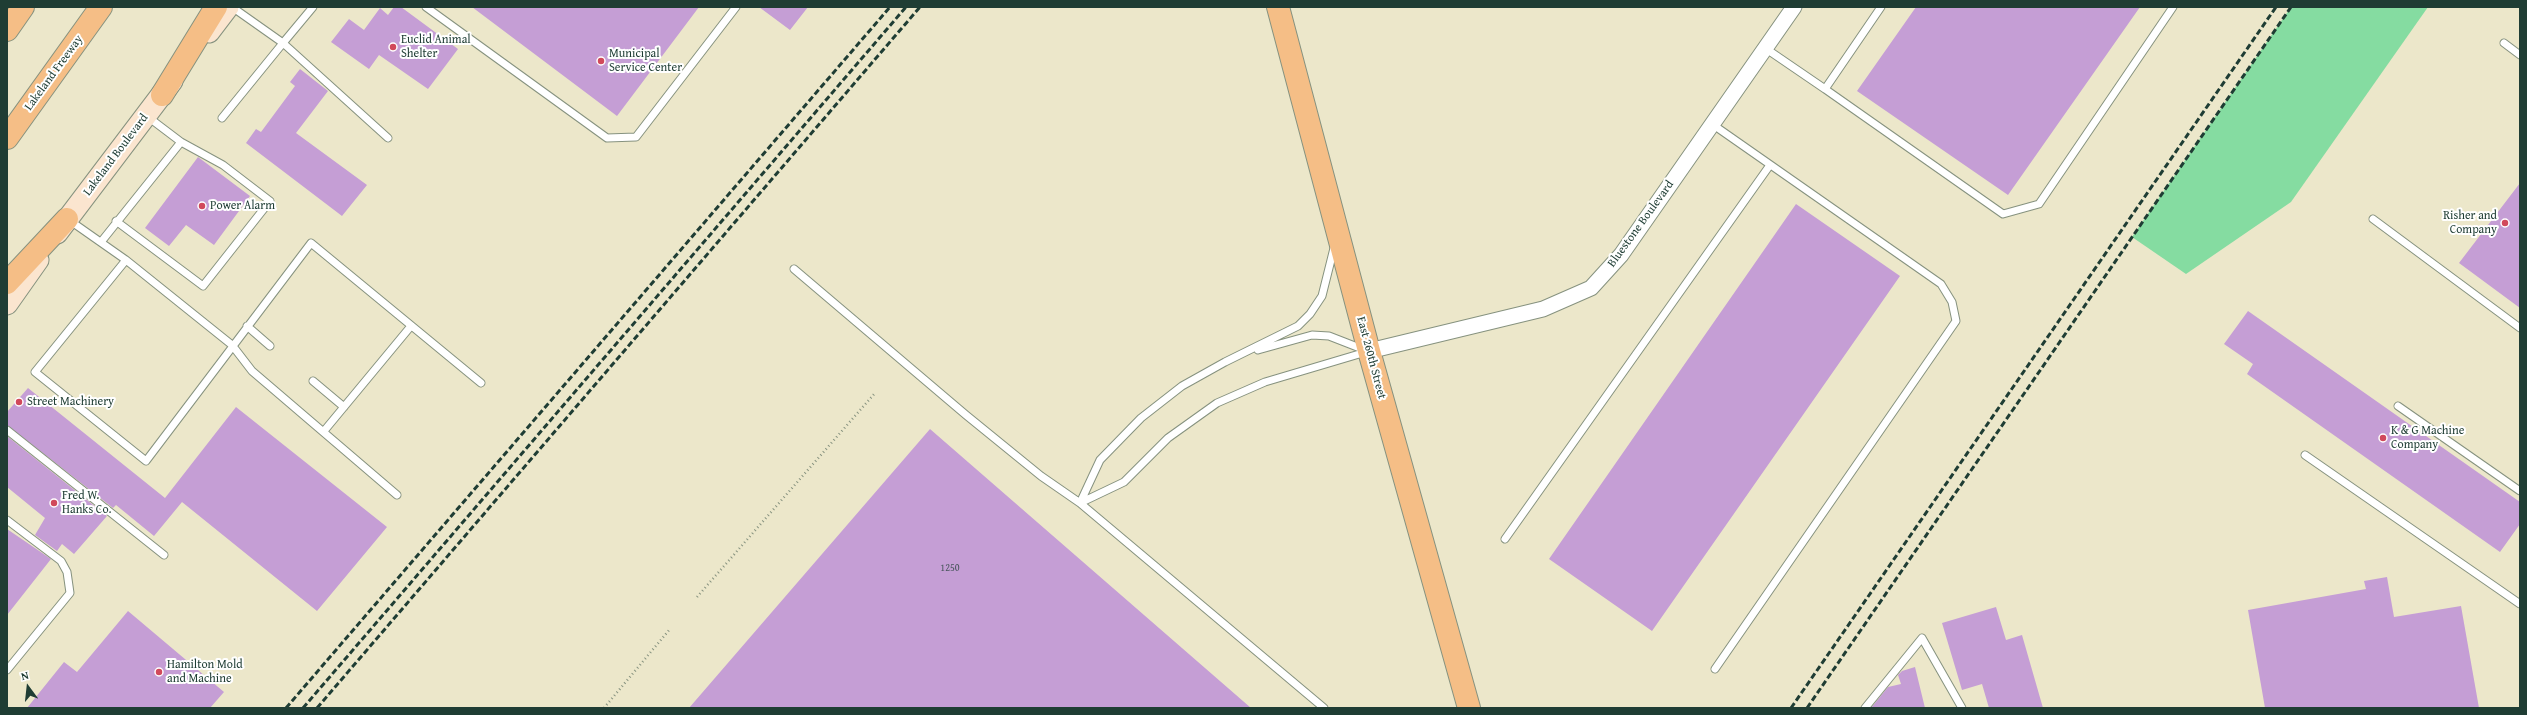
<!DOCTYPE html>
<html>
<head>
<meta charset="utf-8">
<style>
  body { margin:0 }
  #map { position:relative; width:2527px; height:715px; overflow:hidden; background:#ece7ca; font-family:"Gentium Book Plus",serif }
  canvas { display:block }
  .frame { position:absolute; inset:0; border:8px solid #1f3d34; pointer-events:none }
  .north { position:absolute; left:8px; top:667px; width:40px; height:40px; -webkit-text-stroke:3px #fff; paint-order:stroke; rotate:345deg; font-size:11px; font-weight:700; line-height:16px; text-align:center; color:#1f3d34 }
  .north::after { content:''; display:block; margin:auto; width:14px; height:18px; background:#1f3d34; clip-path:polygon(50% 0,100% 100%,50% 72%,0 100%) }
</style>
</head>
<body>
<div id="map">
<canvas width="2527" height="715"></canvas>
<div class="frame"></div>
<div class="north">N</div>
</div>
<script>
const c = document.querySelector('canvas').getContext('2d');
c.lineJoin = 'round';
function fill(path, color) { c.fillStyle = color; c.fill(path, 'evenodd'); }
const poly = rows => new Path2D(rows.map(r => 'M' + r).join(''));
function stroke(path, color, width, dash) { c.strokeStyle = color; c.lineWidth = width; c.lineCap = dash ? 'butt' : 'round'; c.setLineDash(dash || []); c.stroke(path); }
function drawText(font, color, halo, rows, align = 'center') {
  c.font = font + ' "Gentium Book Plus",serif'; c.lineWidth = 4; c.setLineDash([]); c.textBaseline = 'middle'; c.strokeStyle = halo; c.fillStyle = color; for (const [text, x, y, turn = 0] of rows) {
    c.save(); c.translate(x, y); c.rotate((+turn || 0) * Math.PI / 180); c.textAlign = isNaN(turn) ? turn : align; if (halo) c.strokeText(text, 0, 0); c.fillText(text, 0, 0); c.restore();
  }
}
fill(poly([
  [2291,7,2428,7,2291,202,2186,274,2132,237]
]), '#85dca1');
fill(poly([
  [394,7,401,7,458,49,428,89,379,55,369,69,331,42,349,19,364,30,380,8,388,15],
  [472,7,699,7,617,116],
  [759,7,808,7,790,30],
  [1916,7,2140,7,2008,195,1857,91],
  [300,69,328,91,296,133,367,185,342,216,246,143,256,129,261,132,295,86,290,82],
  [198,157,250,196,214,245,186,225,169,246,145,228],
  [2520,183,2520,308,2459,263],
  [1796,204,1900,276,1652,631,1549,559],
  [2248,311,2520,502,2520,524,2500,552,2247,374,2253,364,2224,344],
  [28,388,165,498,236,407,387,527,317,611,182,502,154,536,116,505,113,508,7,425,7,412],
  [930,429,1251,708,689,708],
  [7,436,107,516,74,554,62,544,57,551,35,535,45,518,7,487],
  [7,529,51,559,7,615],
  [2387,577,2394,617,2461,606,2479,708,2265,708,2248,610,2366,589,2364,581],
  [1996,607,2006,640,2022,635,2043,708,1989,708,1982,684,1962,690,1942,623],
  [128,611,224,692,210,708,27,708,64,662,77,672],
  [1915,667,1925,708,1871,708,1888,687,1901,684,1898,675,1902,671]
]), '#c59ed5');
const lane = poly([
  [313,7,283,43,388,138],
  [426,7,607,138,636,137,736,7],
  [2504,43,2520,55],
  [1765,48,1825,89,1881,7],
  [1825,89,2003,214,2039,204,2173,7],
  [222,118,283,43,232,7],
  [1712,124,1941,284,1952,302,1956,321,1715,669],
  [2373,219,2520,328],
  [69,220,126,260,232,345,252,371,397,495],
  [116,221,203,286,270,201,223,165,181,142,148,117],
  [101,242,181,142],
  [126,260,35,372,146,461,311,243,481,383],
  [794,269,966,415,1041,476,1080,503,1324,708],
  [247,326,270,346],
  [1258,350,1312,335,1329,336,1365,350],
  [313,381,344,407],
  [2398,406,2520,491],
  [7,430,164,555],
  [324,431,411,326],
  [2305,455,2520,604],
  [1080,503,1100,460,1141,418,1182,386,1225,362,1298,326,1310,314,1322,296,1334,248],
  [1080,503,1124,482,1168,438,1217,403,1265,382,1366,352],
  [7,520,61,561,67,572,70,593,7,670],
  [1505,539,1770,165],
  [1865,708,1922,638,1962,708]
]);
const street = poly([
  [1369,351,1543,309,1591,288,1621,255,1794,7]
]);
const secondary = poly([
  [209,32,228,7],
  [57,233,172,81],
  [7,304,38,260]
]);
const primary = poly([
  [1278,7,1369,351,1469,708]
]);
const highway = poly([
  [7,30,23,7],
  [162,95,216,7],
  [7,138,101,7],
  [7,283,67,219]
]);
stroke(lane, '#86927f', 9);
stroke(street, '#86927f', 17);
stroke(secondary, '#86927f', 23);
stroke(primary, '#86927f', 24);
stroke(highway, '#86927f', 24);
stroke(poly([
  [697,597,875,393],
  [604,708,670,629]
]), '#86927f', 2.5, [1, 3]);
stroke(lane, '#fff', 7);
stroke(street, '#fff', 15);
stroke(secondary, '#fbe5cf', 21);
stroke(primary, '#f5be86', 22);
stroke(highway, '#f5be86', 22);
stroke(poly([
  [286,708,890,7],
  [303,708,906,7],
  [317,708,920,7],
  [1791,708,2276,7],
  [1807,708,2291,7]
]), '#1f3d34', 3, [6, 3]);
for (const [x, y, r, color] of [
  [393,47,4,"#d1495b"],
  [601,61,4,"#d1495b"],
  [202,206,4,"#d1495b"],
  [2505,223,4,"#d1495b"],
  [19,402,4,"#d1495b"],
  [2383,438,4,"#d1495b"],
  [54,503,4,"#d1495b"],
  [159,672,4,"#d1495b"]
]) { const dot = new Path2D(); dot.arc(x, y, r, 0, 2 * Math.PI); c.fillStyle = color; c.fill(dot); stroke(dot, '#fff', 1.5); }
drawText('10px', '#48555c', null, [
  ["1250",950,568]
]);
drawText('12px', '#1f3d34', '#fff', [
  ["Euclid Animal",401,40],
  ["Shelter",401,54],
  ["Municipal",609,54],
  ["Service Center",609,68],
  ["Power Alarm",210,206],
  ["Risher and",2497,216,"right"],
  ["Company",2497,230,"right"],
  ["Street Machinery",27,402],
  ["K & G Machine",2391,431],
  ["Company",2391,445],
  ["Fred W.",62,496],
  ["Hanks Co.",62,510],
  ["Hamilton Mold",167,665],
  ["and Machine",167,679]
], 'left');
drawText('12px', '#1f3d34', '#fff', [
  ["Lakeland Freeway",54,73,-54],
  ["Lakeland Boulevard",116,155,-53],
  ["Bluestone Boulevard",1641,224,-54],
  ["East 260th Street",1371,358,75]
]);
</script>
</body>
</html>
